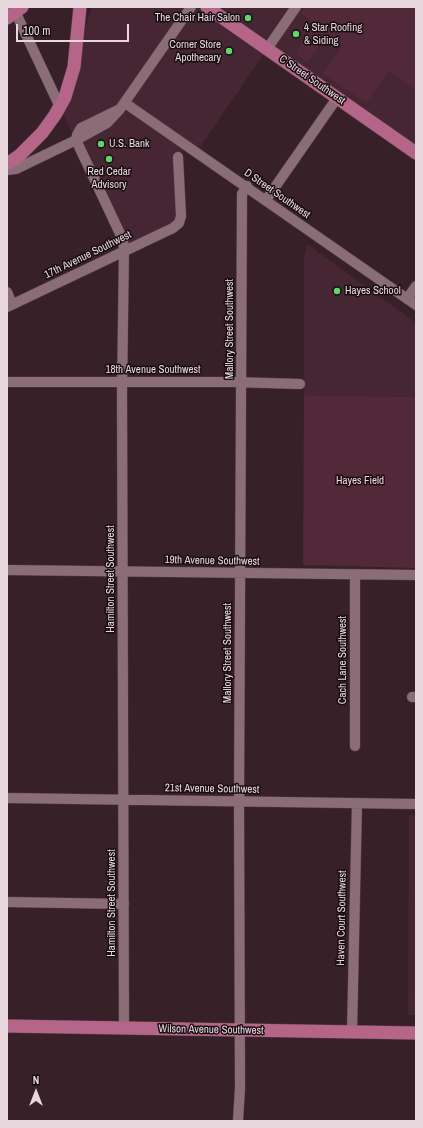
<!DOCTYPE html>
<html>
<head>
<meta charset="utf-8">
<style>
  body { margin:0 }
  #map { position:relative; width:423px; height:1128px; overflow:hidden; background:#382029; font-family:"Archivo Narrow",sans-serif }
  canvas { display:block }
  .frame { position:absolute; inset:0; border:8px solid #e8d7dd; pointer-events:none }
  .north { position:absolute; left:16px; top:1072px; width:40px; height:40px; -webkit-text-stroke:3px #180d11; paint-order:stroke; rotate:0deg; font-size:11px; font-weight:700; line-height:16px; text-align:center; color:#e8d7dd }
  .north::after { content:''; display:block; margin:auto; width:14px; height:18px; background:#e8d7dd; clip-path:polygon(50% 0,100% 100%,50% 72%,0 100%) }
  .scale { position:absolute; left:16px; top:24px; width:113px; height:18px; box-sizing:border-box; border:2px solid #e8d7dd; border-top:0; padding-left:5px; font-size:12px; line-height:14px; white-space:nowrap; color:#e8d7dd; -webkit-text-stroke:3px #180d11; paint-order:stroke }
</style>
</head>
<body>
<div id="map">
<canvas width="423" height="1128"></canvas>
<div class="frame"></div>
<div class="north">N</div>
<div class="scale">100 m</div>
</div>
<script>
const c = document.querySelector('canvas').getContext('2d');
c.lineJoin = 'round';
function fill(path, color) { c.fillStyle = color; c.fill(path, 'evenodd'); }
const poly = rows => new Path2D(rows.map(r => 'M' + r).join(''));
function stroke(path, color, width, dash) { c.strokeStyle = color; c.lineWidth = width; c.lineCap = dash ? 'butt' : 'round'; c.setLineDash(dash || []); c.stroke(path); }
function drawText(font, color, halo, rows, align = 'center') {
  c.font = font + ' "Archivo Narrow",sans-serif'; c.lineWidth = 3; c.setLineDash([]); c.textBaseline = 'middle'; c.strokeStyle = halo; c.fillStyle = color; for (const [text, x, y, turn = 0] of rows) {
    c.save(); c.translate(x, y); c.rotate((+turn || 0) * Math.PI / 180); c.textAlign = isNaN(turn) ? turn : align; if (halo) c.strokeText(text, 0, 0); c.fillText(text, 0, 0); c.restore();
  }
}
fill(poly([
  [92,7,416,7,416,153,267,49,196,153,183,144,179,223,126,249,60,107],
  [307,244,416,323,416,397,304,395,304,258],
  [409,815,416,815,416,1015,408,1015]
]), '#452632');
fill(poly([
  [306,7,416,7,416,91,389,71,366,103,323,74,343,45,327,34,307,63,296,53,315,24,301,13],
  [304,395,416,397,416,568,303,565]
]), '#512939');
const minor = poly([
  [13,7,60,107],
  [267,49,296,7],
  [125,103,416,305],
  [120,109,81,128,77,135,76,140,123,240,124,250,122,390,124,1028],
  [7,170,16,169,76,140,107,123,120,109,191,7],
  [266,200,337,98],
  [7,292,12,304],
  [407,299,416,286],
  [7,307,173,228,179,223,181,216,178,157],
  [7,382,233,382,300,384],
  [7,570,416,575],
  [355,575,355,746],
  [412,697,416,697],
  [7,798,416,804],
  [7,902,124,904],
  [352,1032,357,803],
  [238,1121,240,1088,239,802,242,194,247,186]
]);
const major = poly([
  [207,7,416,153],
  [7,18,22,7],
  [7,164,19,156,42,133,55,115,65,97,74,67,80,7],
  [7,1026,416,1033]
]);
stroke(minor, '#533e47', 11);
stroke(major, '#533e47', 14);
stroke(minor, '#8a6d77', 10);
stroke(major, '#b56587', 13);
for (const [x, y, r, color] of [
  [248,18,4,"#61d46a"],
  [296,34,4,"#61d46a"],
  [229,51,4,"#61d46a"],
  [101,144,4,"#61d46a"],
  [109,159,4,"#61d46a"],
  [337,291,4,"#61d46a"]
]) { const dot = new Path2D(); dot.arc(x, y, r, 0, 2 * Math.PI); c.fillStyle = color; c.fill(dot); stroke(dot, '#180d11', 1.5); }
drawText('11px', '#e8d7dd', '#180d11', [
  ["The Chair Hair Salon",240,18,"right"],
  ["4 Star Roofing",304,28],
  ["& Siding",304,41],
  ["Corner Store",221,45,"right"],
  ["Apothecary",221,58,"right"],
  ["U.S. Bank",109,144],
  ["Red Cedar",109,172,"center"],
  ["Advisory",109,185,"center"],
  ["Hayes School",345,291]
], 'left');
drawText('11px', '#e8d7dd', '#180d11', [
  ["C Street Southwest",312,80,35],
  ["D Street Southwest",277,194,35],
  ["17th Avenue Southwest",88,255,-26],
  ["Mallory Street Southwest",230,329,-90],
  ["18th Avenue Southwest",153,370],
  ["19th Avenue Southwest",212,561,1],
  ["Hamilton Street Southwest",111,579,-90],
  ["Mallory Street Southwest",228,653,-90],
  ["Cach Lane Southwest",343,660,-90],
  ["21st Avenue Southwest",212,789,1],
  ["Hamilton Street Southwest",112,903,-90],
  ["Haven Court Southwest",342,918,-89],
  ["Wilson Avenue Southwest",211,1030,1]
]);
drawText('11px', '#f6d0dd', '#180d11', [
  ["Hayes Field",360,481]
]);
</script>
</body>
</html>
